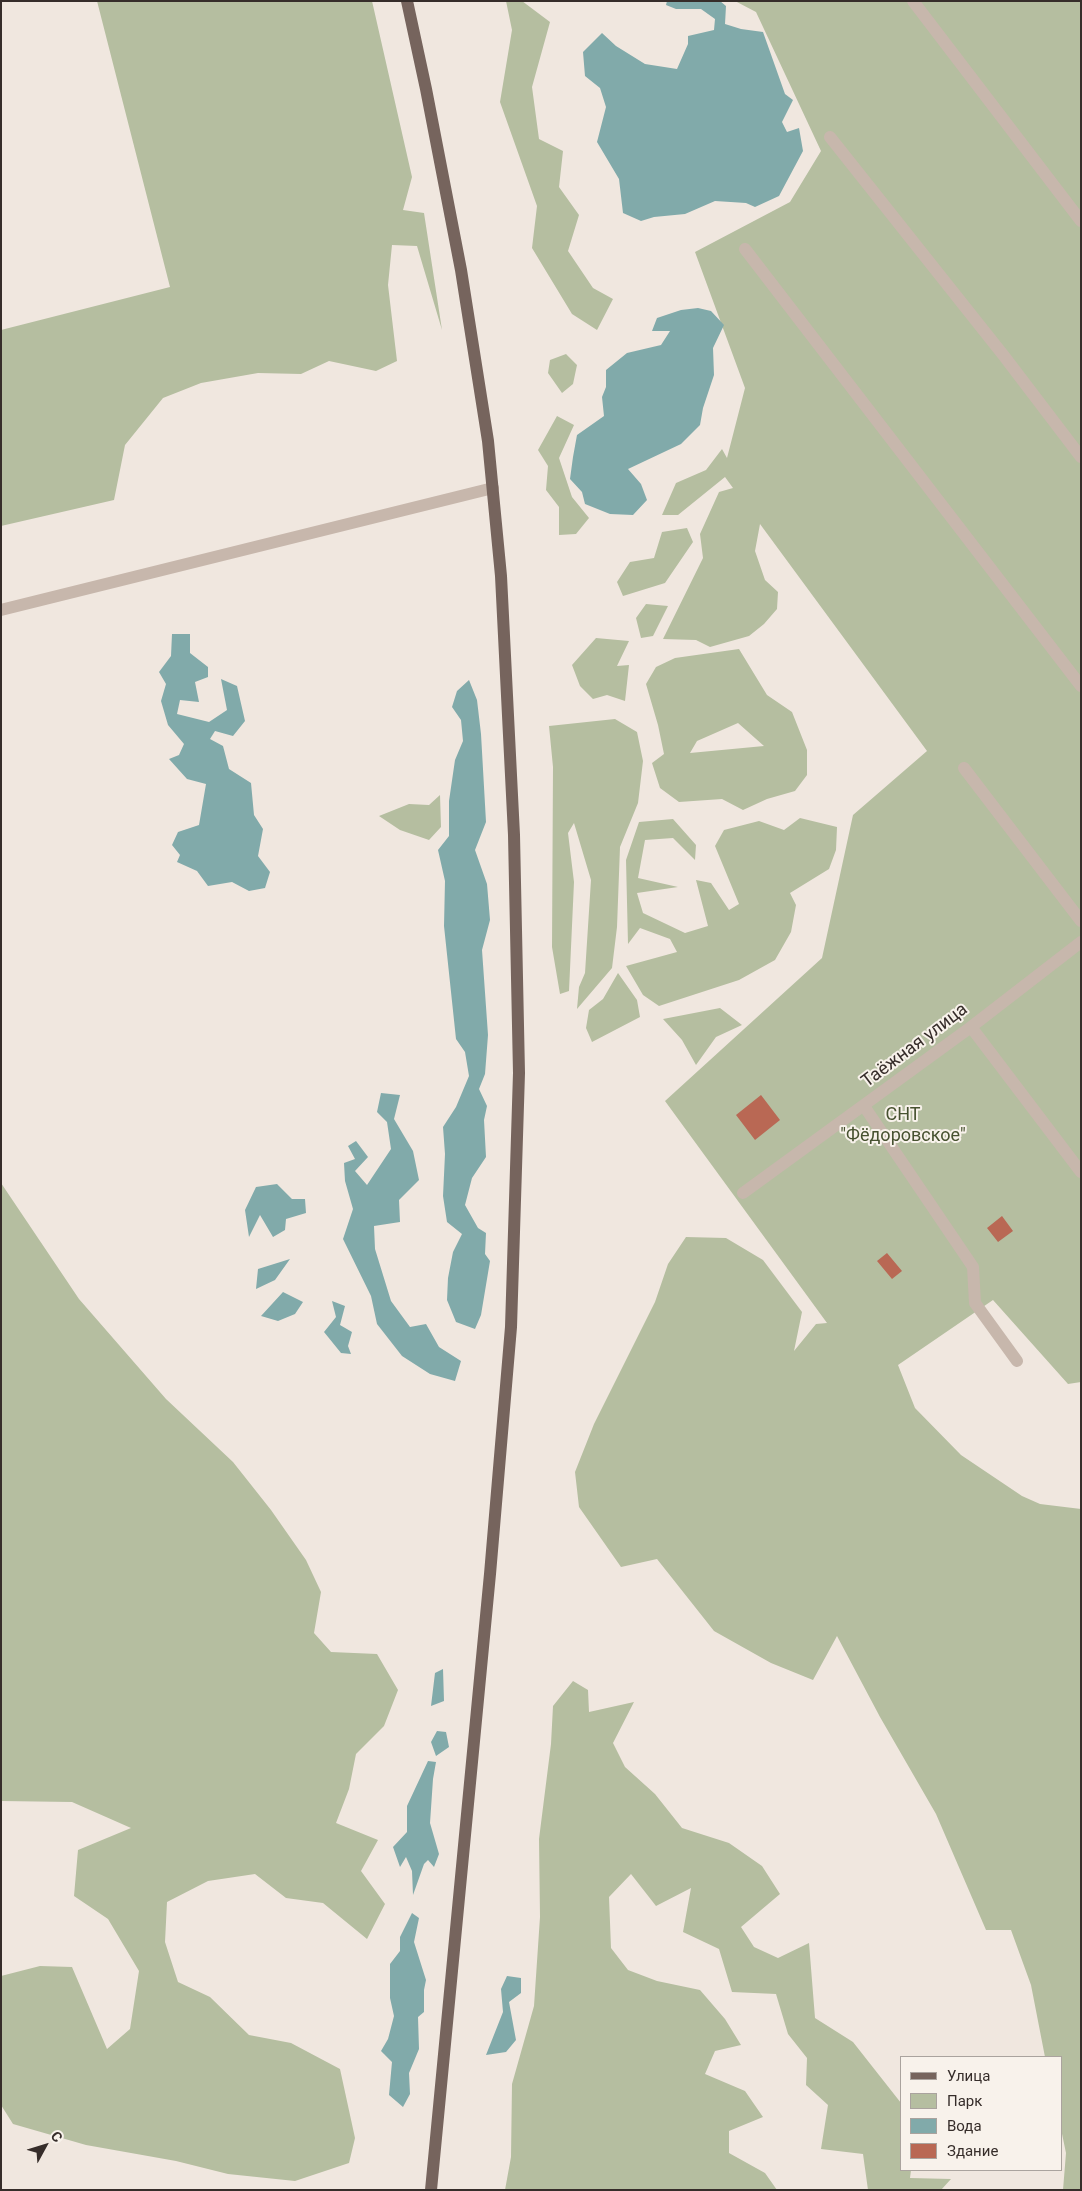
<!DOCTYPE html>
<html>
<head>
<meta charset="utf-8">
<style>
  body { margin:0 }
  #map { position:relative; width:1082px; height:2191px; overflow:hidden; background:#f0e7df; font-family:Roboto,sans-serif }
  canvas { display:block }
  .frame { position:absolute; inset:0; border:2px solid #362d2a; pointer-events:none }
  .legend { position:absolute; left:900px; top:2056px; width:162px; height:115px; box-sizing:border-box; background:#f8f2eb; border:1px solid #aaa39e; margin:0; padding:6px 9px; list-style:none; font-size:15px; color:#362d2a }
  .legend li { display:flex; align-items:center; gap:10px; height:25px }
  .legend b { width:25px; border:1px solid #aaa39e }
  .north { position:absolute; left:20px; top:2121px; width:50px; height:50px; -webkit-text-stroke:4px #f8f2eb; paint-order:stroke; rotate:51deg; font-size:14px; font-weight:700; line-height:20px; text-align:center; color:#362d2a }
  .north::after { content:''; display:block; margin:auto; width:18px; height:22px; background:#362d2a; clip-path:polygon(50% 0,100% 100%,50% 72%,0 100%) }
</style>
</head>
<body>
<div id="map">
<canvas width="1082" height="2191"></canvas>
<div class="frame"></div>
<ul class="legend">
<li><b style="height:6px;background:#76645d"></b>Улица</li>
<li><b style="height:14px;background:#b5bea0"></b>Парк</li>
<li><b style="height:14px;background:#81aaaa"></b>Вода</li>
<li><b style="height:14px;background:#b96854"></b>Здание</li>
</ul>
<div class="north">С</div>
</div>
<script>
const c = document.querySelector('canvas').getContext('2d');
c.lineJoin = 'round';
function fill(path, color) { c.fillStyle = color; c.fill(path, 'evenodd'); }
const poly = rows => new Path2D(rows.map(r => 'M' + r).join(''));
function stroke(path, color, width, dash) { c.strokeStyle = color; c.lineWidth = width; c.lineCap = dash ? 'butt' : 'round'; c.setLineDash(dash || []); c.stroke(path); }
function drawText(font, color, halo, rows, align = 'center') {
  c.font = font + ' Roboto,sans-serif'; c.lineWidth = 4; c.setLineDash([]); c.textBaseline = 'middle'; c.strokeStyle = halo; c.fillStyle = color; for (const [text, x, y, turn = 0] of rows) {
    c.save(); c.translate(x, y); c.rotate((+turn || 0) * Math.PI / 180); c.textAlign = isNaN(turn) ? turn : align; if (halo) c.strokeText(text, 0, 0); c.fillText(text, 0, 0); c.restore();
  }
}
fill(poly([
  [97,1,372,1,412,177,403,210,424,213,442,330,417,246,392,245,388,285,397,361,376,371,329,361,301,374,258,373,201,383,163,398,125,445,114,500,1,526,1,330,170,287],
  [506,1,522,1,550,22,532,87,539,139,563,151,559,187,579,215,568,251,593,288,613,299,597,330,572,314,532,248,537,206,500,102,512,30],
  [735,1,1081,1,1081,1382,1068,1384,993,1300,898,1365,915,1408,961,1455,1022,1496,1040,1504,1081,1509,1081,2190,1063,2190,1066,2153,1061,2129,1061,2057,1045,2057,1031,1985,1011,1930,986,1930,936,1814,880,1717,837,1636,813,1680,771,1663,714,1631,657,1559,621,1567,579,1507,575,1472,594,1424,655,1302,668,1264,686,1237,726,1238,763,1260,802,1312,794,1351,816,1324,827,1323,665,1101,822,958,853,815,927,751,760,524,755,551,765,580,778,592,777,609,764,624,749,636,710,647,696,640,663,639,703,558,700,534,719,492,733,488,725,477,678,515,662,515,676,483,706,470,722,449,727,458,745,388,695,252,790,202,821,151,756,12],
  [566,354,577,365,573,384,562,393,548,373,550,360],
  [557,416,574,425,559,458,572,497,589,518,576,534,559,535,559,507,546,490,548,466,538,450],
  [687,528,693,542,665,583,623,596,617,582,630,562,654,558,662,532],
  [646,604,668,606,653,636,641,638,636,618],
  [596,638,629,641,617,666,629,665,625,701,607,695,593,699,580,686,572,665],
  [739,649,767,695,792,712,807,750,807,775,795,791,767,799,743,810,722,799,679,802,660,788,652,763,664,754,658,725,646,684,656,667,675,658],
  [738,723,764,746,690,753,697,741],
  [615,719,637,732,643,761,638,803,620,847,617,927,612,968,577,1009,579,987,585,973,591,880,574,823,568,833,574,882,569,991,560,994,552,947,553,767,549,726],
  [440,795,441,827,429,840,400,830,379,816,409,804,429,805],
  [800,818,837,827,836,850,829,869,790,893,796,905,791,932,775,960,739,980,659,1006,643,995,626,966,677,952,670,939,640,928,628,944,626,860,639,822,673,819,696,845,695,860,673,838,645,840,638,878,678,887,637,893,643,913,685,933,708,926,696,880,711,883,729,910,739,904,715,846,724,830,759,821,784,830],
  [618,973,637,1000,640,1017,592,1042,586,1028,589,1010,603,999],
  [720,1008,742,1025,716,1037,696,1065,682,1040,663,1019],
  [1,1183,79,1299,166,1399,233,1462,271,1510,306,1560,321,1592,314,1633,331,1652,377,1654,398,1690,384,1726,356,1754,349,1789,336,1823,378,1840,361,1871,385,1904,367,1939,323,1903,286,1898,255,1874,208,1881,167,1902,165,1942,178,1982,210,1997,249,2035,291,2043,340,2069,355,2138,349,2163,295,2181,228,2174,176,2161,86,2145,13,2124,1,2105,1,1976,40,1966,72,1967,107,2049,130,2029,139,1971,108,1919,74,1896,78,1850,131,1828,72,1802,1,1801],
  [573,1681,588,1690,589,1712,634,1702,613,1743,625,1767,655,1794,682,1828,729,1843,762,1866,780,1894,741,1927,754,1947,778,1958,809,1943,815,2018,853,2042,901,2103,901,2170,911,2170,910,2178,951,2179,941,2190,868,2190,863,2154,821,2149,828,2105,806,2085,807,2058,788,2034,776,1994,732,1992,719,1949,683,1932,691,1888,656,1906,631,1874,609,1897,611,1948,628,1970,657,1981,700,1990,725,2019,741,2045,715,2051,705,2074,745,2091,763,2117,729,2131,729,2153,765,2173,777,2190,505,2190,511,2157,512,2084,534,2006,540,1917,539,1839,551,1744,553,1706]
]), '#b5bea0');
fill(poly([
  [667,1,720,1,726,6,725,24,741,29,763,32,785,94,793,100,782,122,787,132,799,128,803,151,779,196,755,207,746,203,715,201,685,214,654,217,641,221,623,213,619,179,597,142,606,107,600,88,585,76,583,52,602,33,616,46,645,64,677,69,688,44,688,36,714,30,715,19,701,9,676,9,666,5],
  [698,308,711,311,724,325,713,348,714,375,703,408,700,425,681,444,628,469,641,484,647,500,633,515,610,514,585,504,582,492,570,479,573,457,577,435,604,416,602,397,606,387,606,370,627,353,661,345,670,331,652,331,657,318,681,310],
  [172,634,190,634,190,653,208,667,208,677,195,682,199,702,180,700,177,714,209,722,227,710,221,679,237,686,245,721,233,736,215,731,210,739,223,746,229,769,251,783,254,815,263,829,258,856,270,872,265,888,249,891,232,882,208,886,197,871,177,862,180,855,172,845,178,832,199,825,206,784,187,779,169,759,179,755,184,744,168,725,161,701,166,684,159,672,171,656],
  [469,680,477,700,481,734,486,822,475,850,487,884,490,920,482,950,488,1035,485,1074,479,1089,487,1106,484,1120,486,1157,472,1178,465,1205,478,1228,486,1233,485,1254,490,1261,481,1315,475,1329,456,1322,447,1300,448,1278,453,1252,462,1234,447,1222,443,1196,445,1154,443,1127,456,1107,469,1076,465,1052,456,1039,444,926,445,881,438,850,449,836,449,801,455,760,463,741,461,720,452,707,457,691],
  [381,1093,400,1095,394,1119,413,1151,419,1180,399,1200,400,1222,374,1226,375,1249,391,1301,410,1327,426,1324,439,1347,461,1361,455,1381,430,1374,402,1356,377,1324,371,1296,343,1239,353,1209,345,1181,344,1163,355,1159,348,1146,356,1141,368,1157,355,1171,367,1185,391,1149,387,1122,377,1112],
  [277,1184,292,1199,305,1199,306,1213,286,1219,285,1230,273,1237,260,1215,249,1237,245,1210,256,1187],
  [290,1259,275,1280,256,1289,258,1269],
  [283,1292,303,1302,295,1314,278,1321,261,1316],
  [332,1301,345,1306,340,1325,352,1332,348,1346,351,1354,341,1353,324,1332,336,1317],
  [443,1669,444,1701,431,1706,435,1673],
  [437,1731,446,1732,449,1747,436,1756,431,1742],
  [428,1761,436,1762,433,1779,430,1823,439,1854,434,1867,428,1860,424,1864,413,1895,412,1871,406,1857,400,1867,393,1847,407,1832,407,1806],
  [412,1913,419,1918,414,1942,426,1980,424,1990,424,2012,418,2017,419,2049,409,2073,410,2094,403,2107,389,2095,392,2062,381,2051,388,2039,394,2016,390,1998,390,1964,400,1951,400,1937],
  [507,1976,521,1978,521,1993,509,2002,516,2040,506,2052,486,2055,503,2012,501,1989]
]), '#81aaaa');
fill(poly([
  [761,1095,780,1120,755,1140,736,1115],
  [1002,1216,1013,1231,998,1242,987,1228],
  [887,1253,902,1271,892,1279,877,1261]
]), '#b96854');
stroke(poly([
  [913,1,1081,221],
  [830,137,1004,356,1081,457],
  [745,249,1081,686],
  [1,610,493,488],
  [964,768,1081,921],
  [971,1027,1081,1172],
  [864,1106,973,1267,975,1303,1017,1361],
  [743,1193,971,1027,1081,942]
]), '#c7b7ac', 12);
stroke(poly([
  [407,1,426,89,461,270,488,441,501,576,514,835,519,1073,511,1327,490,1574,431,2190]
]), '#76645d', 12);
drawText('18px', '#362d2a', '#f8f2eb', [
  ["Таёжная улица",915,1046,-37]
]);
drawText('18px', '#475230', '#f8f2eb', [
  ["СНТ",903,1115],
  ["\"Фёдоровское\"",903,1136]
]);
</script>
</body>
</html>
